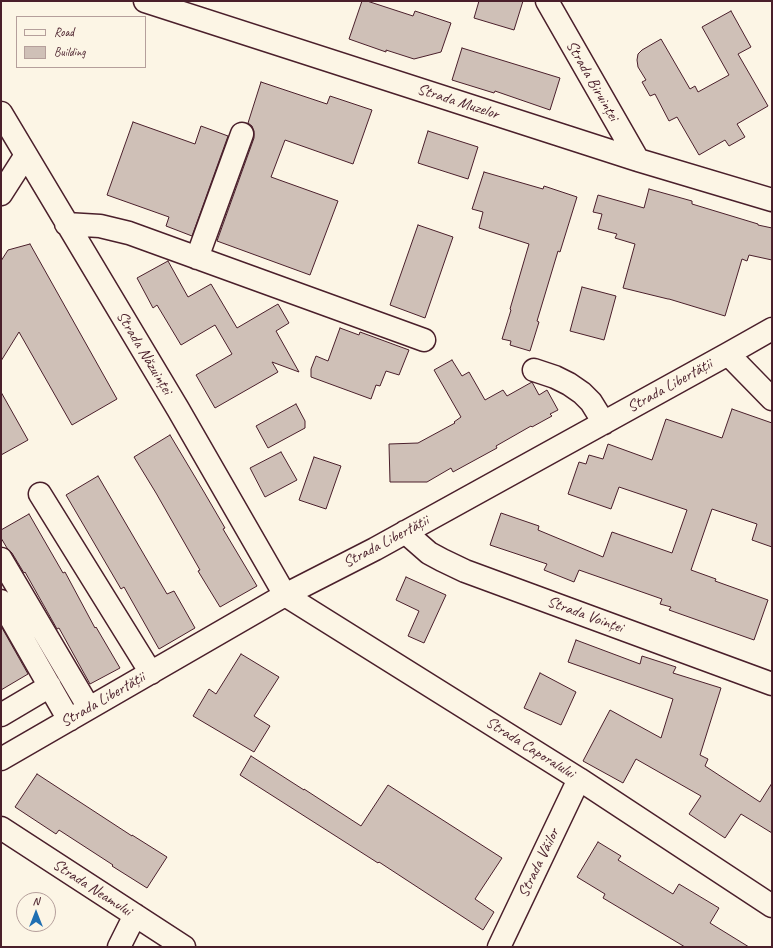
<!DOCTYPE html>
<html>
<head>
<meta charset="utf-8">
<style>
  body { margin:0 }
  #map { position:relative; width:773px; height:948px; overflow:hidden; background:#fcf5e5; font-family:Caveat,sans-serif }
  canvas { display:block }
  .frame { position:absolute; inset:0; border:2px solid #4a1f2b; pointer-events:none }
  .legend { position:absolute; left:16px; top:16px; width:130px; height:52px; box-sizing:border-box; background:#fcf5e5; border:1px solid #b59f9b; margin:0; padding:5px 7px; list-style:none; font-size:12px; color:#4a1f2b }
  .legend li { display:flex; align-items:center; gap:8px; height:20px }
  .legend b { width:20px; border:1px solid #b59f9b }
  .north { position:absolute; left:16px; top:892px; width:40px; height:40px; box-sizing:border-box; background:#fcf5e5; border:1px solid #b59f9b; border-radius:50%; rotate:0deg; font-size:11px; font-weight:700; line-height:16px; text-align:center; color:#4a1f2b }
  .north::after { content:''; display:block; margin:auto; width:14px; height:18px; background:#1f6fb2; clip-path:polygon(50% 0,100% 100%,50% 72%,0 100%) }
</style>
</head>
<body>
<div id="map">
<canvas width="773" height="948"></canvas>
<div class="frame"></div>
<ul class="legend">
<li><b style="height:5px;background:#fcf5e5"></b>Road</li>
<li><b style="height:11px;background:#cfc0b7"></b>Building</li>
</ul>
<div class="north">N</div>
</div>
<script>
const c = document.querySelector('canvas').getContext('2d');
c.lineJoin = 'round';
function fill(path, color) { c.fillStyle = color; c.fill(path, 'evenodd'); }
const poly = rows => new Path2D(rows.map(r => 'M' + r).join(''));
function stroke(path, color, width, dash) { c.strokeStyle = color; c.lineWidth = width; c.lineCap = dash ? 'butt' : 'round'; c.setLineDash(dash || []); c.stroke(path); }
function drawText(font, color, halo, rows, align = 'center') {
  c.font = font + ' Caveat,sans-serif'; c.lineWidth = 3; c.setLineDash([]); c.textBaseline = 'middle'; c.strokeStyle = halo; c.fillStyle = color; for (const [text, x, y, turn = 0] of rows) {
    c.save(); c.translate(x, y); c.rotate((+turn || 0) * Math.PI / 180); c.textAlign = isNaN(turn) ? turn : align; if (halo) c.strokeText(text, 0, 0); c.fillText(text, 0, 0); c.restore();
  }
}
const building = poly([
  [362,1,367,1,413,16,415,11,451,23,441,52,414,59,386,50,386,52,349,39,362,1],
  [479,1,523,1,514,30,474,18,479,1],
  [731,11,751,47,738,54,768,106,737,124,745,137,729,146,725,140,699,155,677,117,669,121,655,94,650,96,642,82,646,80,638,67,637,60,638,54,642,50,661,39,690,89,695,86,698,92,729,75,702,27,731,11],
  [462,48,560,78,550,110,495,91,494,93,452,80,462,48],
  [261,82,327,104,330,96,372,110,353,164,285,140,271,177,338,201,310,275,217,241,254,138,254,131,252,126,248,123,261,82],
  [133,122,195,144,201,126,228,136,192,236,166,226,169,217,107,195,133,122],
  [428,131,478,147,468,179,418,163,428,131],
  [484,172,543,189,544,186,577,197,560,252,558,251,537,321,539,322,530,351,510,345,511,341,502,339,511,310,510,309,529,244,479,228,483,212,472,209,484,172],
  [649,189,692,201,692,204,758,224,758,225,772,228,772,260,749,255,747,261,742,259,725,316,669,299,668,299,623,288,635,244,615,238,617,234,598,229,602,214,593,212,598,195,644,208,649,189],
  [418,225,453,237,425,318,390,305,418,225],
  [30,244,117,399,72,425,19,332,1,361,1,261,8,250,30,244],
  [168,261,188,297,211,284,237,328,278,304,289,323,276,331,299,372,272,362,278,372,215,408,196,375,232,354,215,325,181,345,157,305,153,308,137,278,168,261],
  [582,287,616,296,604,340,570,331,582,287],
  [340,328,359,335,360,332,409,350,399,375,386,371,380,386,376,385,371,399,311,377,311,369,316,356,328,361,340,328],
  [452,360,462,376,469,372,485,400,503,390,507,396,532,382,539,395,547,390,558,410,550,414,552,416,532,427,531,426,496,446,497,448,453,472,451,468,427,482,390,482,389,444,418,443,455,423,454,422,461,417,434,370,452,360],
  [1,392,28,440,1,455,1,392],
  [296,404,305,421,305,428,268,448,256,426,296,404],
  [732,409,772,423,772,547,752,540,757,524,712,509,691,570,716,579,715,581,768,600,754,640,669,610,671,607,660,604,662,599,579,570,574,582,544,570,547,564,490,545,501,513,539,526,538,530,603,557,612,532,672,553,687,510,619,487,611,509,568,494,579,462,586,464,589,455,603,459,608,444,652,460,666,419,722,438,732,409],
  [170,435,204,492,225,528,223,529,257,586,220,607,198,571,200,570,156,493,134,457,170,435],
  [281,452,297,480,265,497,250,468,281,452],
  [314,457,341,466,326,509,299,500,314,457],
  [98,476,167,594,174,591,195,628,159,649,124,587,121,589,66,495,98,476],
  [29,514,63,573,65,572,95,628,96,627,120,668,90,684,59,628,57,629,25,572,24,573,12,553,7,548,1,538,1,530,29,514],
  [406,577,446,595,424,643,408,636,419,611,396,600,406,577],
  [1,626,28,674,1,690,1,626],
  [576,640,640,664,642,656,676,667,673,673,721,688,700,755,708,759,705,766,760,802,772,783,772,833,741,814,725,838,689,814,701,796,636,759,623,783,583,761,610,710,661,738,673,699,568,662,576,640],
  [241,654,279,677,254,716,270,726,254,752,193,716,209,689,216,694,241,654],
  [540,673,576,692,561,725,524,708,540,673],
  [251,756,304,790,304,789,361,826,388,785,502,858,475,899,494,912,483,930,379,862,378,863,240,775,251,756],
  [37,774,132,836,132,835,167,857,147,888,112,866,113,865,59,830,56,834,15,807,37,774],
  [598,842,621,856,618,860,673,894,679,884,719,908,710,923,749,947,685,947,603,898,605,894,577,877,598,842]
]);
fill(building, '#cfc0b7');
stroke(building, '#4a1f2b', 1);
const minor = poly([
  [145,1,638,160,772,200],
  [547,1,638,160],
  [1,113,178,409,285,595,579,779,772,906],
  [1,194,26,155],
  [66,224,100,226,129,233,424,340],
  [197,258,242,134],
  [728,354,772,399],
  [534,370,555,377,569,384,582,393,591,402,604,423],
  [40,494,151,673],
  [405,532,429,553,442,560,465,571,772,684],
  [1,559,89,708],
  [1,601,69,720],
  [1,715,50,686],
  [1,759,285,595,375,549,728,354,772,329],
  [1,828,184,947],
  [119,947,135,915],
  [499,947,579,779]
]);
stroke(minor, '#4a1f2b', 25);
stroke(minor, '#fcf5e5', 22);
drawText('16px', '#4a1f2b', '#fcf5e5', [
  ["Strada Biruinței",592,81,60],
  ["Strada Muzelor",458,102,18],
  ["Strada Năzuinței",144,353,59],
  ["Strada Libertății",670,386,-29],
  ["Strada Libertății",386,542,-28],
  ["Strada Voinței",585,615,20],
  ["Strada Libertății",103,700,-30],
  ["Strada Caporalului",530,748,32],
  ["Strada Văilor",539,863,-64],
  ["Strada Neamului",92,888,33]
]);
</script>
</body>
</html>
